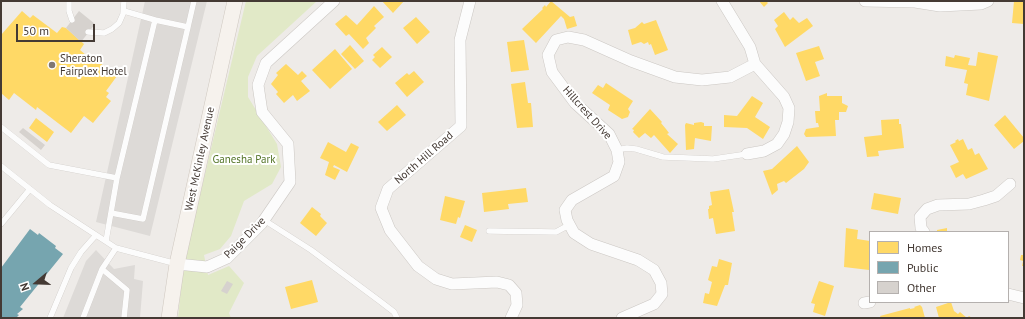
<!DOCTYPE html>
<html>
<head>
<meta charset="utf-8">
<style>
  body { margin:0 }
  #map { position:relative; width:1025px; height:319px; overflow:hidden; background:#eeebe8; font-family:"PT Sans",sans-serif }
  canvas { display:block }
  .frame { position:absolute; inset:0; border:2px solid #443a34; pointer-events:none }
  .legend { position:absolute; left:869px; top:231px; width:140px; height:72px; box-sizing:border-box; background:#fff; border:1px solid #b4b0ae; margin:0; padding:5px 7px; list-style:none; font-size:12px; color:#443a34 }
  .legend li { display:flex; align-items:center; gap:8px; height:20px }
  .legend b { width:20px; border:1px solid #b4b0ae }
  .north { position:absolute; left:16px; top:263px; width:40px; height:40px; -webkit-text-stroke:3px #fff; paint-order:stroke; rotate:251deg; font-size:11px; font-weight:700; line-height:16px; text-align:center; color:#443a34 }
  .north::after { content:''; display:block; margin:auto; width:14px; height:18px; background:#443a34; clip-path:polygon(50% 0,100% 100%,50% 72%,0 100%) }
  .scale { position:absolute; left:16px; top:24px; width:79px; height:18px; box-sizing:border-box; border:2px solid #443a34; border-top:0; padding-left:5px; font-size:12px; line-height:14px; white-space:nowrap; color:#443a34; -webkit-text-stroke:3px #fff; paint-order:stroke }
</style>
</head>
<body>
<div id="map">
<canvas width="1025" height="319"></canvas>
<div class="frame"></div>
<ul class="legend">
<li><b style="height:11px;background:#ffd966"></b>Homes</li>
<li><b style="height:11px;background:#76a5af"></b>Public</li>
<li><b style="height:11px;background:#d6d2ce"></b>Other</li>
</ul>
<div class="north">N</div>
<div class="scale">50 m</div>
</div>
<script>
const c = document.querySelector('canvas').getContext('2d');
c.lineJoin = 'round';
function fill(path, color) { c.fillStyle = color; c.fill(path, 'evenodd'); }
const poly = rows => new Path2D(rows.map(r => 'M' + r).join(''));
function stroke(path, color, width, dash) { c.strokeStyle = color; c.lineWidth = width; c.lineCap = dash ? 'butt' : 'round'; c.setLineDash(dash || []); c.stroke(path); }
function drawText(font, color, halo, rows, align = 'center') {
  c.font = font + ' "PT Sans",sans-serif'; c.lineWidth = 4; c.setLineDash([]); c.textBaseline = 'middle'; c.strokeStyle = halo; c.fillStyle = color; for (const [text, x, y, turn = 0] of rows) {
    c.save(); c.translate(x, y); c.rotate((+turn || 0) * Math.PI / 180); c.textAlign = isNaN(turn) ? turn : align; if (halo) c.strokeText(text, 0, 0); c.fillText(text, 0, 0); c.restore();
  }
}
fill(poly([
  [246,1,317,1,257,56,248,77,248,97,277,144,281,167,272,184,244,201,231,236,220,249,204,255,208,275,229,266,244,283,229,313,231,318,178,318,182,277,192,229]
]), '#e1e9c7');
fill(poly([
  [145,1,207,1,150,236,96,222],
  [96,250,114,269,135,265,134,279,143,281,140,318,63,318,86,261]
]), '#dddad7');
fill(poly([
  [382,1,404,1,393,13],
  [551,1,570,17,574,16,577,26,567,29,564,19,561,16,536,43,522,29,543,9,542,8,545,5,546,7],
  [759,1,766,1,768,3,764,7],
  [1024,1,1024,24,1012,23,1014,1],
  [374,6,384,17,374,26,376,28,366,38,369,43,363,49,349,34,346,36,335,24,346,15,357,25],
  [22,11,30,18,33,15,57,33,62,27,66,28,84,44,80,50,86,55,87,53,117,76,106,91,109,93,106,97,111,101,93,123,84,116,71,133,37,107,36,110,14,93,9,100,1,93,1,35],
  [784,12,790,20,793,17,799,23,807,18,813,26,785,47,775,29,778,26,774,20],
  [416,17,430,32,417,44,403,28],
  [656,20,668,50,655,55,651,44,649,45,648,42,644,44,641,42,632,45,628,30,635,28,642,22,644,24],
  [524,40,529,70,511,72,507,42],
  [350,45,364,61,355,69,341,54],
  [819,46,824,59,815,62,820,76,806,81,796,53],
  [382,47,392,57,380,68,372,60,375,57,373,55],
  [335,49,352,69,330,89,312,70],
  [978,52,998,56,989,101,966,95,968,84,964,83,967,70,945,66,946,56,954,58,955,55,970,58,968,65,976,66],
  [286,64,298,75,302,71,307,76,301,81,310,91,297,101,293,95,284,103,276,94,278,92,271,84,278,75,276,73],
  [414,71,424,82,407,97,395,83,407,73,409,75],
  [525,82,528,103,531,103,533,127,517,128,511,84],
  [606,83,633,101,628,109,630,112,628,117,622,119,608,110,610,105,592,93,598,85,603,88],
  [827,93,827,96,842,96,842,103,848,106,846,112,839,112,839,120,835,120,836,136,806,137,804,134,806,129,819,127,818,123,816,123,815,111,820,111,819,96],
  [752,96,763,103,755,117,770,127,763,139,747,128,724,127,724,115,737,116],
  [397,105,406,115,387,131,378,122],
  [650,109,662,122,661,123,666,129,669,133,667,134,678,144,670,153,654,135,651,138,645,133,639,138,633,132,634,130,632,129],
  [1005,115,1024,138,1024,141,1014,149,994,125],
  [36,118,54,132,47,142,29,128],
  [899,119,899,124,901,124,904,148,878,151,879,156,867,157,864,137,882,135,881,120],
  [701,122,704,123,704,126,712,126,711,141,695,138,694,149,686,150,685,125,686,123,694,125,694,123],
  [958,139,959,141,963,139,968,150,972,148,975,155,979,153,988,169,966,179,963,174,956,178,950,166,959,162,950,145,956,142,955,141],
  [328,142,346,152,351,143,359,147,347,172,334,165,333,167,340,170,335,180,325,175,329,162,320,158],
  [797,146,809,162,804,169,786,183,784,181,777,184,778,190,772,195,763,171,772,169],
  [526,188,528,202,508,204,509,209,484,212,482,193],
  [729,189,734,212,732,212,735,231,716,234,713,218,709,219,708,209,709,209,709,206,712,205,710,192],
  [874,193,901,198,898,214,871,209],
  [445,196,465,201,460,218,458,217,456,224,440,220],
  [312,207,321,214,320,216,327,223,316,236,300,223],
  [465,225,477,230,472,242,460,237],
  [846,228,858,230,857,239,870,241,869,270,844,267],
  [947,228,947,232,937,232,937,230],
  [1021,255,1024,255,1024,266,1022,266,1023,261,1020,260],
  [719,259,732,263,728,285,725,285,717,306,703,303,705,293,709,294,712,282,708,280,712,266,717,267],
  [312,280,318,302,291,309,285,287],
  [819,281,834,286,825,316,813,312,815,304,811,303],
  [951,302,954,311,958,314,960,312,967,318,969,316,972,318,939,318,936,307],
  [920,305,922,307,925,318,881,318,880,316,910,308,910,309,915,308,914,307]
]), '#ffd966');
fill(poly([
  [30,229,38,235,39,233,56,246,55,248,63,254,20,307,23,309,17,314,19,315,17,317,1,318,1,268]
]), '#76a5af');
fill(poly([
  [79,11,95,24,81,42,66,28],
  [23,128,45,145,41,150,19,132],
  [227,281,233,284,227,294,221,291]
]), '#d6d2ce');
const lane = poly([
  [69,1,69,11,72,20],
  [155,20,188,27,194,1],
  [88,32,104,33,112,29,119,23,123,14,124,1],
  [1,127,49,165,117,178],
  [617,150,627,148,636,149,663,157,689,158,713,159,747,154],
  [1,166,50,205,116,248,177,264],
  [111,213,143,219,188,27],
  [264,220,311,250,381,302,394,312,397,318],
  [1,224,30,189],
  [489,231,556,232,569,225],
  [106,241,117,178,155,20,124,11],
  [102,269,127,290,124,318],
  [50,318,71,268,81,252,96,235],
  [83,318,102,269,116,248]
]);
const street = poly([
  [470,1,460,40,461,126,388,189,381,208,390,230,418,266,436,279,452,284,497,282,509,285,516,293,517,305,511,318],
  [722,1,750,47,755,64,784,97,789,108,788,122,784,134,777,144,764,151,747,154],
  [865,1,915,2,940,6,981,4,988,1],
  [924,232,921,228,920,217,927,209,938,205,969,204,984,200,996,196,1010,184],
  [177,264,207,267,227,258,262,223,290,182,288,144,262,112,258,85,266,63,334,1],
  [1008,294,1024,298],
  [864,303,870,302],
  [622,318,654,304,662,294,661,283,654,270,638,260,591,244,574,233,567,220,565,210,572,200,614,176,619,162,617,150,609,134,575,103,552,72,548,55,556,40,568,37,584,40,631,61,675,77,702,80,730,77,755,64]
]);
const secondary = poly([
  [169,318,177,264,235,1]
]);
stroke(lane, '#cbc7c3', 6);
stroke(street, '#cbc7c3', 12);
stroke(secondary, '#cfc8c0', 16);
stroke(lane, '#fcfcfc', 5.5);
stroke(street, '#fcfcfc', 11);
stroke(secondary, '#f6f2ed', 15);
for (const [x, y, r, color] of [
  [52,65,4,"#807873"]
]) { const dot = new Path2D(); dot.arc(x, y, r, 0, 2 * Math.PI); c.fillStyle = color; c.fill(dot); stroke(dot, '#fff', 1.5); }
drawText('11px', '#443a34', '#fff', [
  ["Sheraton",60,59],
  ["Fairplex Hotel",60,72]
], 'left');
drawText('11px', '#443a34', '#fff', [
  ["Hillcrest Drive",587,113,48],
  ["North Hill Road",424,158,-41],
  ["West McKinley Avenue",200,159,-78],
  ["Paige Drive",245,238,-45]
]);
drawText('11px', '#547528', '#fff', [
  ["Ganesha Park",244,160]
]);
</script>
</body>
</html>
